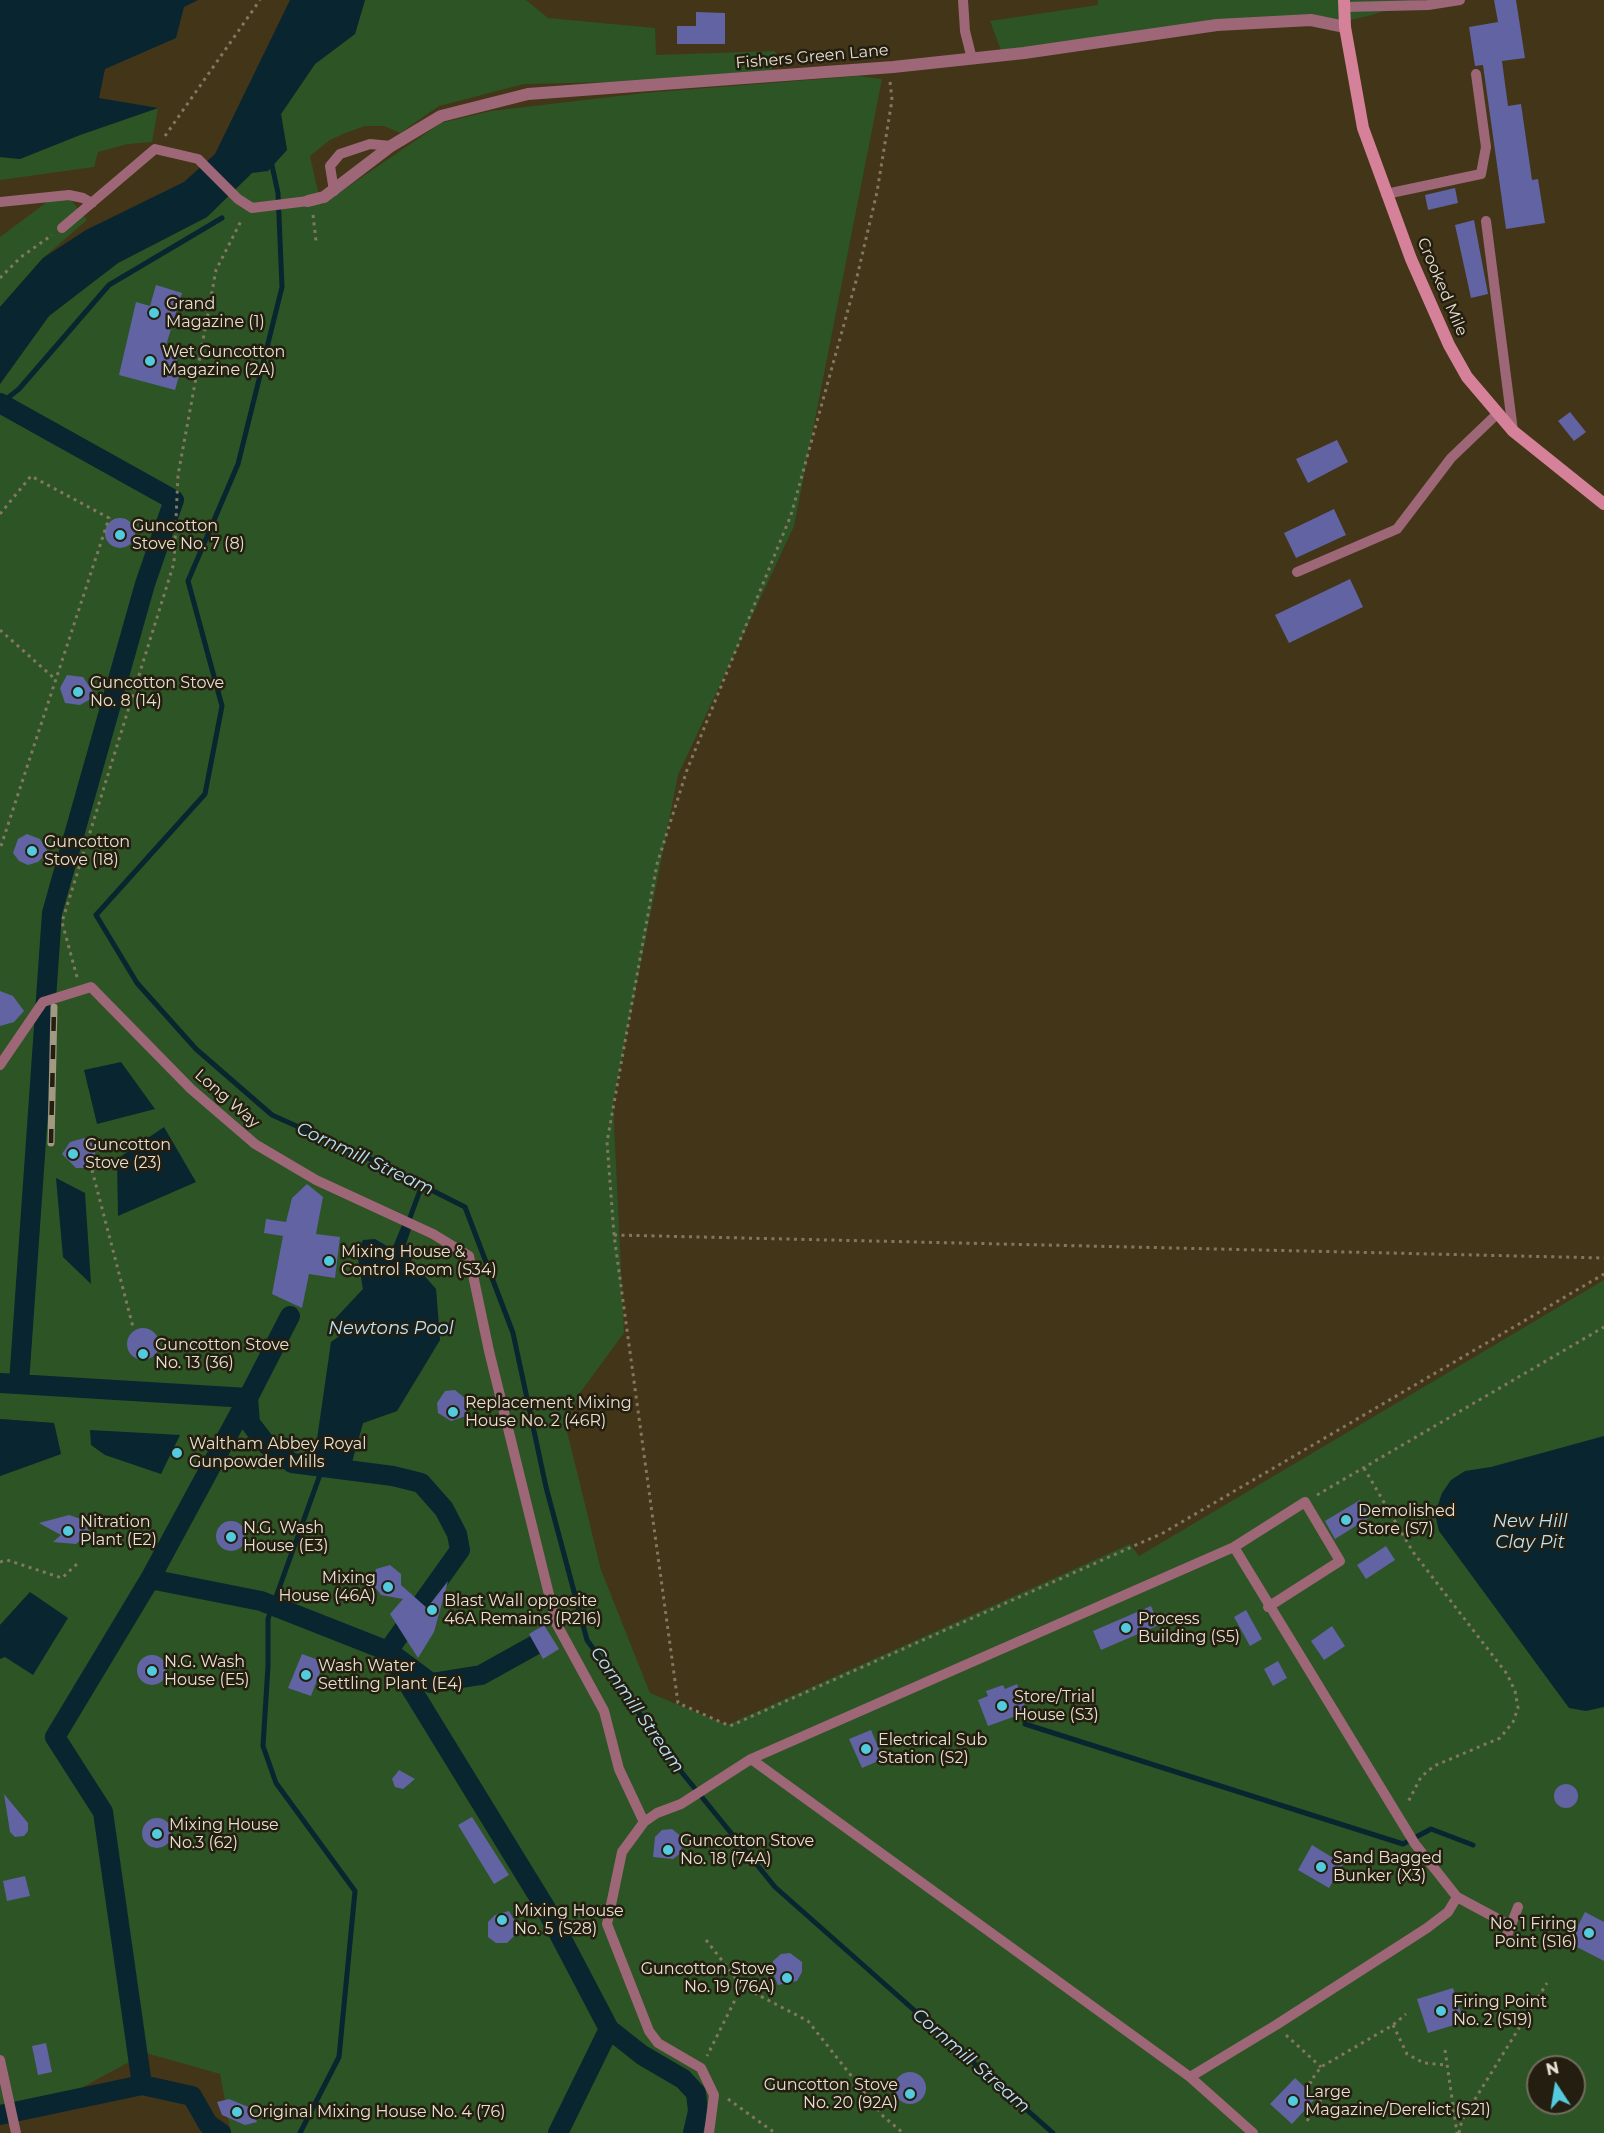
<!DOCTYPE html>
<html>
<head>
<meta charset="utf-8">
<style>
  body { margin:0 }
  #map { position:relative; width:1604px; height:2133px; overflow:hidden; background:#433518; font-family:Montserrat,sans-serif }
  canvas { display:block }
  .north { position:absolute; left:1526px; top:2055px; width:60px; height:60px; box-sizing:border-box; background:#241e11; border:2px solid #726c5d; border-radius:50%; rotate:348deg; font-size:16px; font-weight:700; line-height:24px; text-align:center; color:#e8e0cf }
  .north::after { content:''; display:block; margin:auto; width:21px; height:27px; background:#54cade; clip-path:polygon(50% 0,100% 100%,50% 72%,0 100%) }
</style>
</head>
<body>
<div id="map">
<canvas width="1604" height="2133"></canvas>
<div class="north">N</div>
</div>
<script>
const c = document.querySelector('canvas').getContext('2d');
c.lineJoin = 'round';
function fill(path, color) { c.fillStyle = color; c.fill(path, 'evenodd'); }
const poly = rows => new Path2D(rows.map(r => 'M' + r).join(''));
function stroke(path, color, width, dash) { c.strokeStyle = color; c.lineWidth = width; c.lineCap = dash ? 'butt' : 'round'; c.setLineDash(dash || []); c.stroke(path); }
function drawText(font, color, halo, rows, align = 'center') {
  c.font = font + ' Montserrat,sans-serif'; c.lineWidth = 5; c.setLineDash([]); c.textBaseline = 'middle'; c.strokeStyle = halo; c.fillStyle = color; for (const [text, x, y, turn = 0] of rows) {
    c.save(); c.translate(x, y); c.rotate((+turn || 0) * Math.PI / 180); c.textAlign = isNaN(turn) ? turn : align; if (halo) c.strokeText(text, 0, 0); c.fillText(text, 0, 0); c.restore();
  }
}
fill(poly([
  [365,0,526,0,548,18,655,28,656,55,775,51,778,60,769,73,657,81,524,84,439,106,400,133,384,126,365,126,345,133,330,140,310,156,321,205,441,123,491,111,644,93,859,76,882,79,794,526,678,775,613,1103,624,1333,579,1394,566,1427,601,1570,650,1693,727,1725,1130,1544,1139,1556,1604,1280,1604,2133,231,2133,220,2074,146,2053,42,2109,0,2120,0,1659,4,1656,30,1592,0,1625,0,1476,61,1454,54,1423,0,1419,0,384,49,316,118,263,207,217,253,172,287,150,281,114,315,64,355,34],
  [411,1229,406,1244,412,1262,436,1289,440,1340,397,1411,363,1423,350,1469,331,1342,344,1333,334,1320,363,1289,357,1252,392,1249],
  [1538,2067,1574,2067,1574,2103,1538,2103],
  [1098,0,1415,0,1372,15,1327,25,1288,18,1005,61,990,21,1098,5],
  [158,108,152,142,128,144,98,152,94,167,0,180,0,157,20,159,80,135],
  [63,190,87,220,43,258,0,307,0,237]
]), '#2d5425');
fill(poly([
  [0,0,198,0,184,7,176,38,105,69,99,98,158,108,80,135,20,159,0,157],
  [290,0,365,0,355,34,315,64,281,114,287,150,268,171,252,173,207,217,118,263,49,316,0,384,0,307,43,258,86,230,184,182,215,154],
  [121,1062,155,1109,97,1124,84,1070],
  [164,1127,196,1182,118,1216,117,1159],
  [56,1178,85,1193,91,1284,63,1257],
  [402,1225,411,1229,406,1244,412,1262,436,1289,440,1340,397,1411,363,1423,350,1469,314,1460,331,1342,344,1333,334,1320,363,1289,357,1252,363,1240,375,1239,392,1249],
  [0,1419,54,1423,61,1454,0,1476],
  [90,1430,180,1435,161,1474,105,1455,91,1445],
  [1604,1436,1604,1707,1586,1711,1569,1708,1439,1531,1435,1514,1442,1493,1451,1480,1465,1471,1491,1467],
  [30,1592,68,1618,33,1675,5,1657,0,1659,0,1625]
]), '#092530');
stroke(poly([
  [271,161,278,193,282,287,238,464,188,581,222,706,205,794,96,915,137,983,196,1049,272,1115,370,1159,465,1207,513,1333,546,1487,587,1640,679,1769,775,1887,1053,2133],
  [0,404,19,389,109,285,222,218],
  [408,1223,422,1185],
  [1025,1724,1403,1844,1431,1829,1473,1845],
  [300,2133,339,2057,355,1891,276,1783,263,1746,268,1666,268,1619,326,1458]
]), '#092530', 5);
stroke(poly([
  [0,403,174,500,145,584,52,913,19,1383],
  [0,1383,248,1398,290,1316],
  [150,1579,261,1601,388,1651,460,1550,457,1534,444,1509,421,1483,393,1476,292,1463,267,1445,250,1423,248,1398],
  [535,1645,481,1675,431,1683,388,1651,545,1907,609,2029,558,2133],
  [609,2029,642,2055,683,2079,696,2093,698,2111,693,2133],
  [0,2115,142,2085],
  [221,2133,208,2124,192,2096,142,2085,103,1812,55,1737,150,1579,248,1398]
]), '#092530', 20);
fill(poly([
  [1494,0,1516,0,1525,58,1502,61,1508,106,1521,104,1532,180,1538,179,1545,223,1506,229,1483,65,1475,66,1469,27,1498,22],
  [696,12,725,13,725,44,677,44,677,26,696,26],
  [1455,188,1458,203,1428,210,1425,195],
  [1474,220,1488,294,1471,298,1455,225],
  [156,285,182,293,164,352,178,356,175,367,181,369,175,390,119,375,136,302,150,306],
  [1570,412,1586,432,1574,441,1558,421],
  [1337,440,1348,462,1308,483,1296,459],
  [1334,509,1346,535,1296,558,1284,533],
  '105 533a15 15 0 1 1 30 0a15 15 0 1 1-30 0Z',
  [1350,579,1363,607,1289,643,1275,615],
  [67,675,83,677,96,696,80,705,65,703,60,688],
  [27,834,40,839,48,852,38,862,28,865,19,861,13,853,18,839],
  [0,991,13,996,24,1011,14,1022,0,1026],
  [84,1138,93,1144,96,1158,86,1168,76,1168,62,1154,70,1142],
  [307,1184,323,1197,316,1234,340,1237,335,1278,309,1274,302,1308,272,1294,283,1236,264,1233,266,1219,286,1222,292,1198],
  '127 1344a16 16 0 1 1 32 0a16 16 0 1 1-32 0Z',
  [455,1390,466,1399,466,1416,451,1421,438,1413,437,1403,445,1391],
  [1360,1500,1370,1517,1335,1539,1325,1521],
  [87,1514,86,1526,89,1531,85,1531,83,1538,76,1544,53,1542,61,1535,39,1523,69,1515,81,1519],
  '216 1536a15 15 0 1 1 30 0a15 15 0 1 1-30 0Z',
  [1386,1546,1395,1560,1366,1579,1357,1565],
  [390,1565,401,1574,401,1585,427,1608,448,1581,434,1632,418,1658,390,1614,403,1599,381,1595,372,1583,376,1569],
  [1151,1606,1159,1625,1101,1650,1093,1631],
  [1246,1610,1262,1639,1250,1646,1234,1617],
  [544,1625,559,1649,543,1659,529,1634],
  [1332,1626,1345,1646,1324,1660,1311,1641],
  [302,1654,324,1662,311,1696,288,1688],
  '137 1670a15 15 0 1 1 30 0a15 15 0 1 1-30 0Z',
  [1278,1661,1287,1678,1273,1686,1264,1669],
  [1017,1684,1027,1712,988,1726,978,1700,988,1696,986,1691,1003,1685,1005,1689],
  [871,1730,883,1759,862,1768,849,1739],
  [399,1770,415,1779,403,1789,395,1787,392,1779],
  '1554 1796a12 12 0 1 1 24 0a12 12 0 1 1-24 0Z',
  [4,1794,28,1823,28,1831,24,1836,15,1837,10,1832],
  [472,1817,509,1875,494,1884,458,1825],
  '142 1833a15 15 0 1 1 30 0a15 15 0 1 1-30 0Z',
  [672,1829,683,1838,681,1853,673,1859,653,1857,655,1837,662,1830],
  [1312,1845,1343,1864,1329,1888,1298,1870],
  [25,1876,30,1896,7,1901,3,1881],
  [509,1911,516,1923,517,1933,507,1943,496,1943,488,1937,488,1922,495,1915],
  [1585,1912,1604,1922,1604,1961,1569,1943],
  [790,1953,802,1962,802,1972,797,1981,778,1985,772,1971,773,1961,781,1954],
  [1453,1988,1464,2022,1428,2033,1417,1999],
  [46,2043,52,2072,38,2075,32,2046],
  '894 2088a16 16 0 1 1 32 0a16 16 0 1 1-32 0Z',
  [1295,2078,1316,2098,1292,2124,1270,2104],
  [229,2099,251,2108,257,2122,245,2125,222,2115,217,2102]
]), '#6163a3');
stroke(poly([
  [890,82,892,100,877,192,856,281,791,515,687,770,657,864,607,1142,614,1235,678,1703,730,1726,1163,1533,1604,1274],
  [165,136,260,0],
  [313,215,316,241],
  [0,278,21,257,52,235],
  [0,514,31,476,109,518,0,849],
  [0,630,56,680],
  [77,977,62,922,174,563,178,475,216,270,241,221],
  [92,1170,133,1327],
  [614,1235,1604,1258],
  [1364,1468,1413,1552,1507,1674,1515,1691,1518,1708,1513,1722,1500,1738,1434,1766,1421,1777,1407,1804],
  [1317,1495,1604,1327],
  [0,1562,7,1560,62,1578,78,1563],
  [706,1940,742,1986,707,2056],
  [741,1986,808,2021,883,2116,903,2133],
  [1393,2025,1407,2054,1424,2063,1446,2065],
  [1286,2035,1321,2067],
  [1445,2050,1457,2133],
  [728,2099,775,2133],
  [1307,2121,1322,2098,1310,2082,1321,2067,1393,2025,1406,2014],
  [1459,2133,1462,2120,1547,1983]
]), '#83785f', 3, [3, 4.5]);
stroke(poly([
  [963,0,965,31,972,59],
  [1345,7,1428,5,1460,0],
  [334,191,330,166,340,154,370,144,391,146],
  [1386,194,1481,174,1486,147,1476,74],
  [0,202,69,195,83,198,92,203],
  [1486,221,1513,431],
  [62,228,155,149,198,159,238,199,252,208,308,201],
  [1297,572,1397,529,1451,458,1497,414],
  [0,1065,43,1002,91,987,191,1089,255,1144,316,1180,433,1234,469,1256,489,1351,556,1623,604,1711,619,1769,644,1822],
  [1234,1547,1415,1844,1457,1897,1511,1926],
  [751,1759,1190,2077,1253,2133],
  [1506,1938,1518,1907],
  [0,2060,16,2133],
  [1190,2077,1276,2025,1427,1928,1448,1912,1457,1897],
  [709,2133,714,2095,701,2068,658,2043,649,2031,607,1924,622,1852,644,1822,657,1813,681,1804,751,1759,1234,1547,1305,1502,1340,1561,1268,1607]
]), '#9d6777', 10);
stroke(poly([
  [308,201,324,197,391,146,441,116,528,94,893,67,1024,53,1217,25,1311,20,1345,27]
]), '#9d6777', 12);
stroke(poly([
  [1344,0,1345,27,1363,128,1411,259,1449,345,1467,377,1513,431,1604,504]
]), '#d6819a', 12);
const rail = poly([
  [51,1143,54,1007]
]);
stroke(rail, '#a39882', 7);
stroke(rail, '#241e11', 4.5, [14]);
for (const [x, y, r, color] of [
  [154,313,6,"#54cade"],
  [150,361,6,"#54cade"],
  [120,535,6,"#54cade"],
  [78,692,6,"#54cade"],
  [32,851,6,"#54cade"],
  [73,1154,6,"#54cade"],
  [329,1261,6,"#54cade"],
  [143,1354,6,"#54cade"],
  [453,1412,6,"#54cade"],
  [177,1453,6,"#54cade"],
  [1346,1520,6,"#54cade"],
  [68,1531,6,"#54cade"],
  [231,1537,6,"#54cade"],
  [388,1587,6,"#54cade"],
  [432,1610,6,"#54cade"],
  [1126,1628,6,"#54cade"],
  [152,1671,6,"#54cade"],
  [306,1675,6,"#54cade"],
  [1002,1706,6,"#54cade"],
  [866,1749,6,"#54cade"],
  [157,1834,6,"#54cade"],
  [668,1850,6,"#54cade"],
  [1321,1867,6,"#54cade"],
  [502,1920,6,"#54cade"],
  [1589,1933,6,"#54cade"],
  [787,1978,6,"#54cade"],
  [1441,2011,6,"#54cade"],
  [910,2094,6,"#54cade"],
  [1293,2101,6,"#54cade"],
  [237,2112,6,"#54cade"]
]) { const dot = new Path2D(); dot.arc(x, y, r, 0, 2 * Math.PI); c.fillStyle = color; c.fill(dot); stroke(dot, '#241e11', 2); }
drawText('16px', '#e8e0cf', '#241e11', [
  ["Fishers Green Lane",812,57,-5],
  ["Crooked Mile",1442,287,67],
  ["Long Way",227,1099,41]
]);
drawText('16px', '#e8e0cf', '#241e11', [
  ["Grand",166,304],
  ["Magazine (1)",166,322],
  ["Wet Guncotton",162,352],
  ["Magazine (2A)",162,370],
  ["Guncotton",132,526],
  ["Stove No. 7 (8)",132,544],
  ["Guncotton Stove",90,683],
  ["No. 8 (14)",90,701],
  ["Guncotton",44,842],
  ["Stove (18)",44,860],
  ["Guncotton",85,1145],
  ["Stove (23)",85,1163],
  ["Mixing House &",341,1252],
  ["Control Room (S34)",341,1270],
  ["Guncotton Stove",155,1345],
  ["No. 13 (36)",155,1363],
  ["Replacement Mixing",465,1403],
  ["House No. 2 (46R)",465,1421],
  ["Waltham Abbey Royal",189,1444],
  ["Gunpowder Mills",189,1462],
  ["Demolished",1358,1511],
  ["Store (S7)",1358,1529],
  ["Nitration",80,1522],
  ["Plant (E2)",80,1540],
  ["N.G. Wash",243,1528],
  ["House (E3)",243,1546],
  ["Mixing",376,1578,"right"],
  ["House (46A)",376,1596,"right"],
  ["Blast Wall opposite",444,1601],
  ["46A Remains (R216)",444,1619],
  ["Process",1138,1619],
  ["Building (S5)",1138,1637],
  ["N.G. Wash",164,1662],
  ["House (E5)",164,1680],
  ["Wash Water",318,1666],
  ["Settling Plant (E4)",318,1684],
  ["Store/Trial",1014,1697],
  ["House (S3)",1014,1715],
  ["Electrical Sub",878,1740],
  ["Station (S2)",878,1758],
  ["Mixing House",169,1825],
  ["No.3 (62)",169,1843],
  ["Guncotton Stove",680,1841],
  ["No. 18 (74A)",680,1859],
  ["Sand Bagged",1333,1858],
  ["Bunker (X3)",1333,1876],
  ["Mixing House",514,1911],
  ["No. 5 (S28)",514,1929],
  ["No. 1 Firing",1577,1924,"right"],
  ["Point (S16)",1577,1942,"right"],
  ["Guncotton Stove",775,1969,"right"],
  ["No. 19 (76A)",775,1987,"right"],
  ["Firing Point",1453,2002],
  ["No. 2 (S19)",1453,2020],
  ["Guncotton Stove",898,2085,"right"],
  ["No. 20 (92A)",898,2103,"right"],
  ["Large",1305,2092],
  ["Magazine/Derelict (S21)",1305,2110],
  ["Original Mixing House No. 4 (76)",249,2112]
], 'left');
drawText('italic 18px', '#b9e3f7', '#241e11', [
  ["Cornmill Stream",365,1159,25],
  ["Newtons Pool",391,1329],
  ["New Hill",1530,1522],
  ["Clay Pit",1530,1543],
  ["Cornmill Stream",637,1710,55],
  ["Cornmill Stream",971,2061,41]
]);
</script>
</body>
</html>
